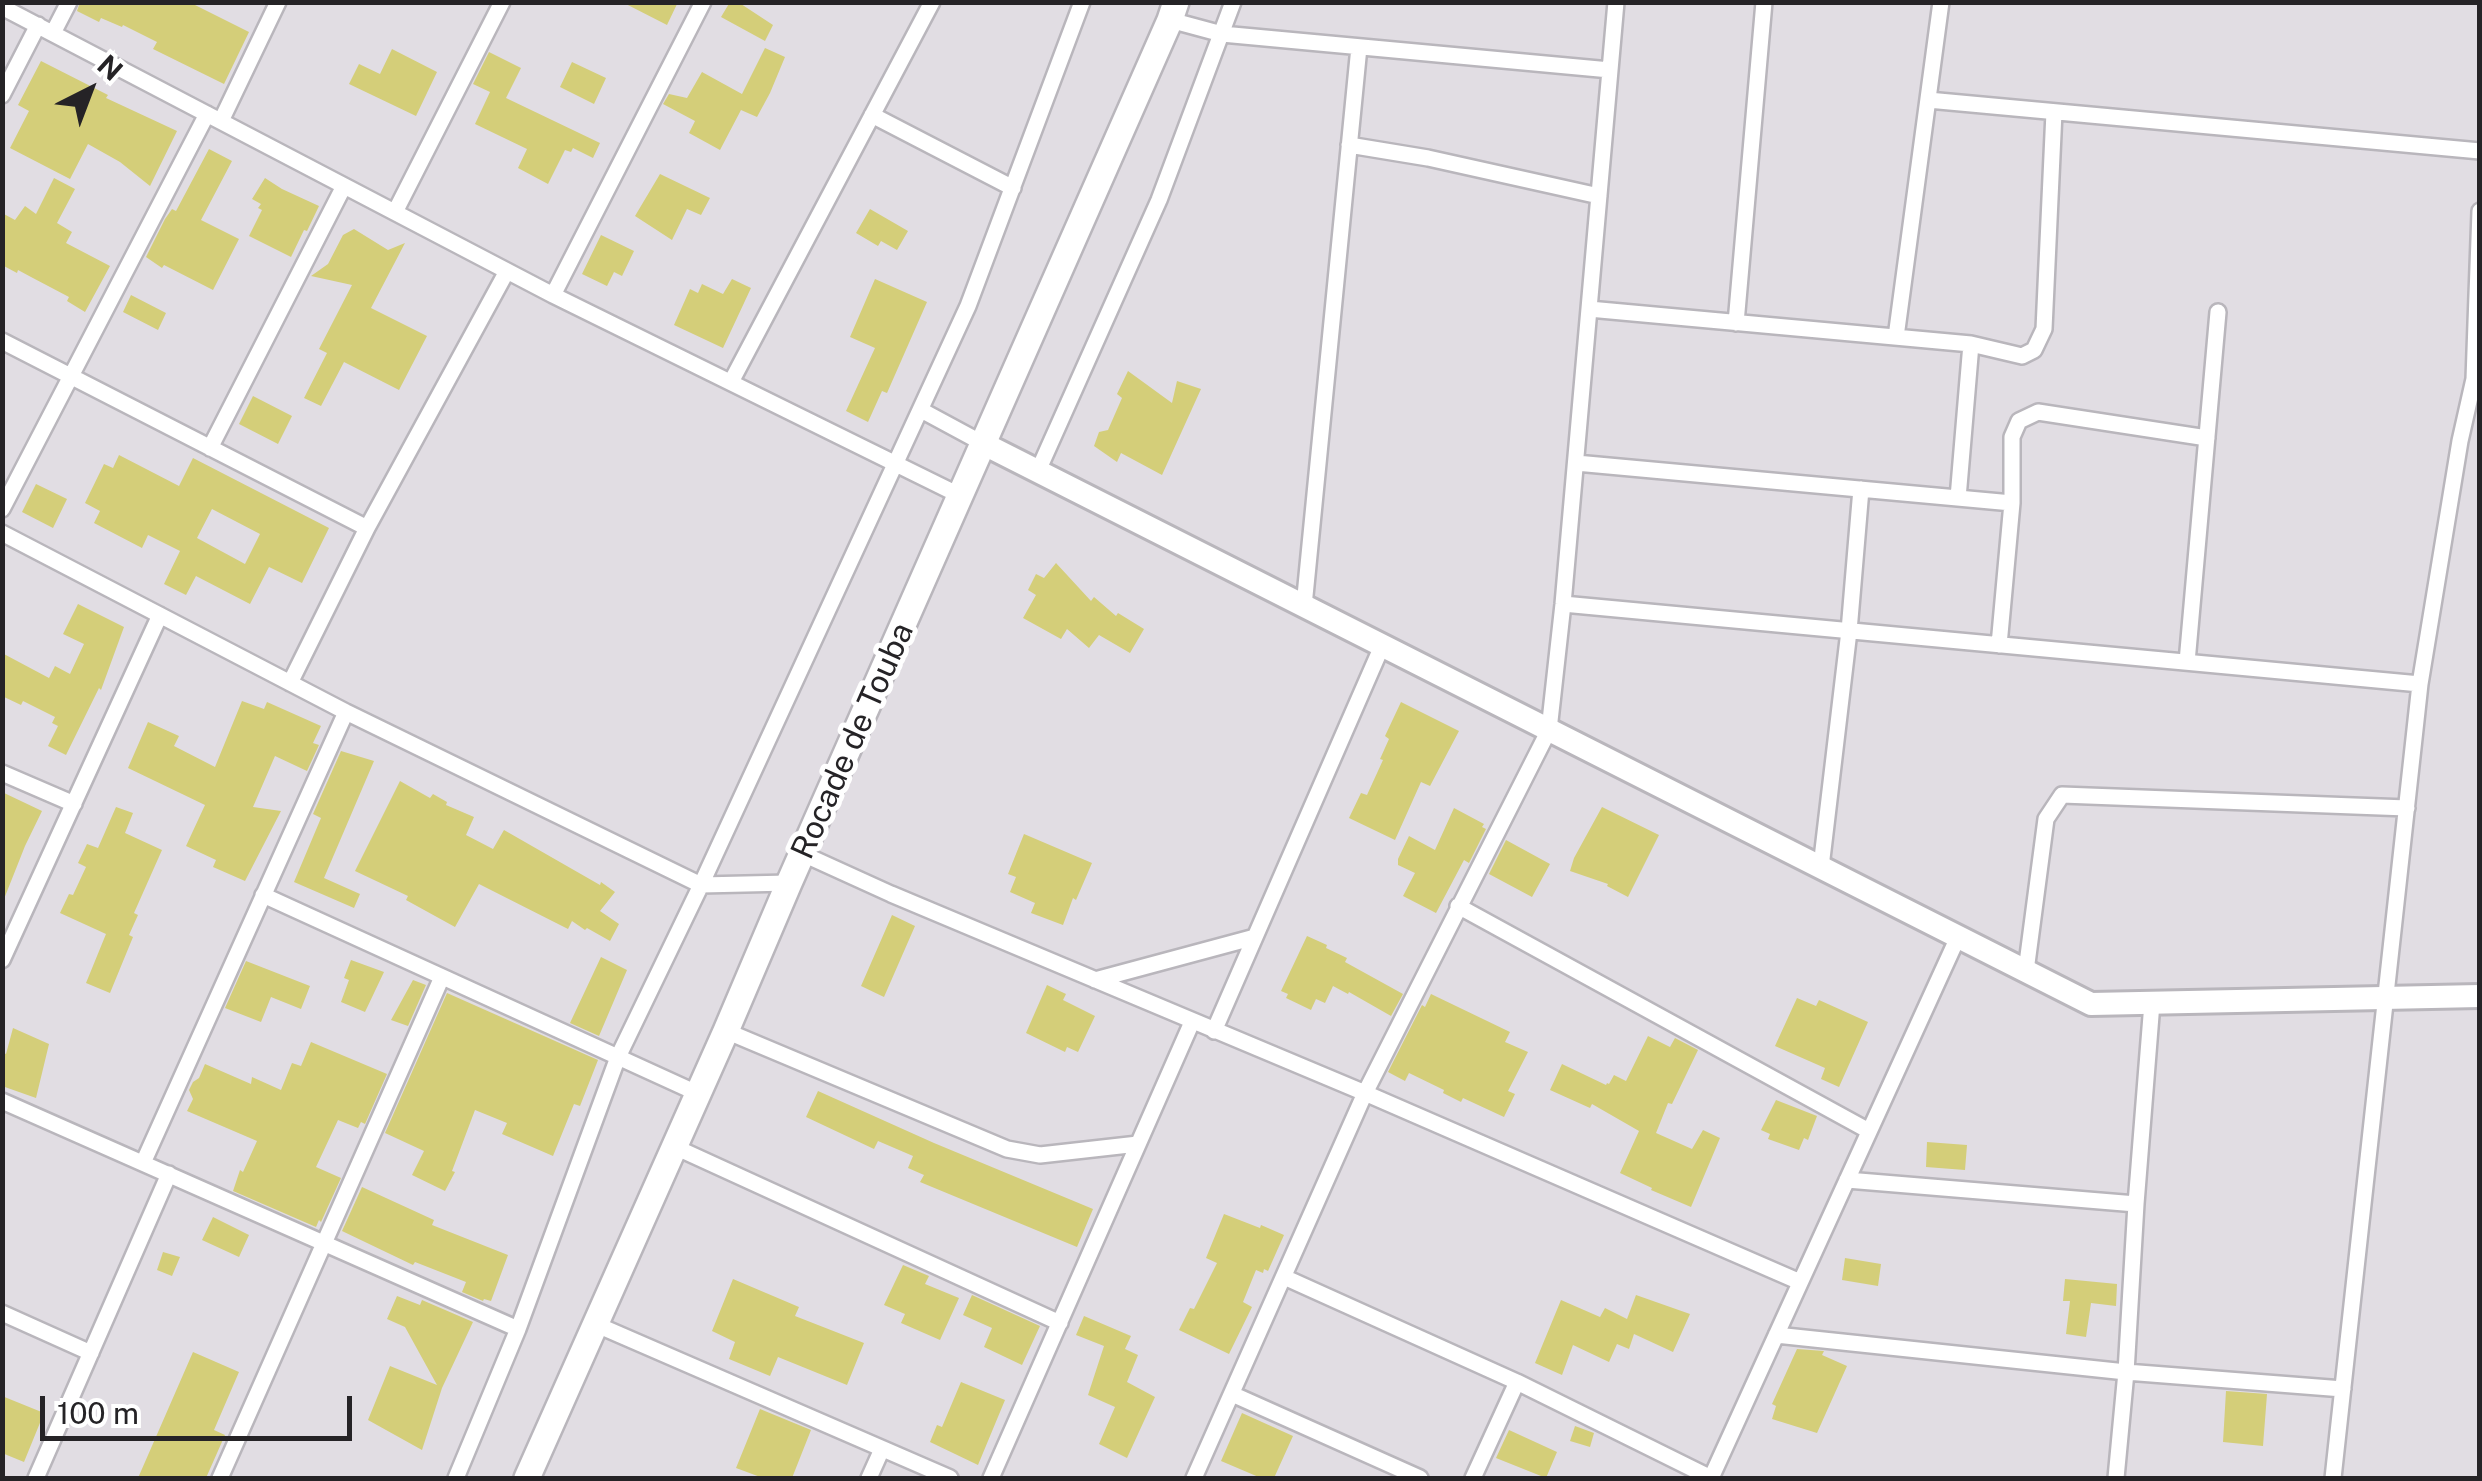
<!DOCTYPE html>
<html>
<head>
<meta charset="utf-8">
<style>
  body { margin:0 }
  #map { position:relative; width:2482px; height:1481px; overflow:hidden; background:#e1dde3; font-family:"Public Sans",sans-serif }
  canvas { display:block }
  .frame { position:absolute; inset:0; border:5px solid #252326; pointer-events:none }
  .north { position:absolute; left:40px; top:40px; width:100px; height:100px; -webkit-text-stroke:8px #fff; paint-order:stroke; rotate:42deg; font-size:28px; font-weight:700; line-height:40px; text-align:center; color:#252326 }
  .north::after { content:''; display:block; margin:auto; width:35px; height:45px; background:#252326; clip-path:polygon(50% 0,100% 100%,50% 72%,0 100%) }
  .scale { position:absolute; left:40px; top:1396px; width:312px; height:45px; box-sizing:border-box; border:5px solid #252326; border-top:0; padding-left:12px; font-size:30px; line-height:35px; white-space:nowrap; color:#252326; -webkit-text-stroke:8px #fff; paint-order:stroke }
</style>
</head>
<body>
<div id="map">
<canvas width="2482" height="1481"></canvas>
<div class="frame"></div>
<div class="north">N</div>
<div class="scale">100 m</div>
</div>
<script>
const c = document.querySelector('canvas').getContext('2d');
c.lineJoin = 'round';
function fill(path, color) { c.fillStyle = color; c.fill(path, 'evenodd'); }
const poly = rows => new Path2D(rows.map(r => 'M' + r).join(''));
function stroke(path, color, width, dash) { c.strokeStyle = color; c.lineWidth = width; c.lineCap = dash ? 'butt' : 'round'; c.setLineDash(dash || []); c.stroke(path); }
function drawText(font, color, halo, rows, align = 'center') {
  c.font = font + ' "Public Sans",sans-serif'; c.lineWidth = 10; c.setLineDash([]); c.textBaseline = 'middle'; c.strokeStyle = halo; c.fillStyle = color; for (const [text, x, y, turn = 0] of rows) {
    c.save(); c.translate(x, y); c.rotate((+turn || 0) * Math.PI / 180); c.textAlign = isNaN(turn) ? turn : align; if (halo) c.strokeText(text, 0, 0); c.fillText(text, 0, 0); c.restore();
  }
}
fill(poly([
  [80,2,189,2,249,32,224,84,153,49,157,42,123,25,122,27,101,18,99,22,77,11],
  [622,2,678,2,667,25],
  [730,2,738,2,773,25,765,41,721,17],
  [765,48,785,57,770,93,757,117,741,110,720,150,689,133,695,121,663,104,669,94,687,98,702,72,742,94],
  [392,49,437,72,416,116,349,84,359,64,380,74],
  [489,52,521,68,506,98,600,143,593,158,573,148,571,152,565,150,548,184,518,168,527,149,475,124,490,92,473,84],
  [41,61,108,95,106,98,177,131,150,186,120,162,88,144,70,179,10,148,29,111,18,105],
  [572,62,606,78,594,104,560,87],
  [209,149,232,161,201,220,239,239,213,290,164,265,162,268,146,257,165,219,172,209,176,211],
  [660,174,710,198,701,215,687,209,672,240,635,216],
  [54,178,75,189,57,223,72,232,66,243,110,266,85,312,67,301,69,297,31,277,18,270,17,273,2,265,2,213,15,220,25,206,36,214],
  [265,178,282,189,319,206,307,231,304,230,291,257,249,236,262,210,258,208,261,204,252,199],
  [870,209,908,231,897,250,881,241,878,246,856,233],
  [354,229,388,250,405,243,371,308,427,336,399,390,344,362,321,406,304,398,327,353,319,349,352,285,311,276,328,264,343,235],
  [601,235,634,251,622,276,614,272,607,286,582,274],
  [732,279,751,288,723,348,674,325,690,289,698,293,702,284,723,294],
  [875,279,927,302,887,393,882,391,868,422,846,411,875,348,850,337],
  [131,295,166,313,158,330,123,312],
  [1128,371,1172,403,1177,381,1201,389,1162,475,1121,453,1117,462,1094,446,1099,432,1108,430,1122,398,1117,394],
  [253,396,292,416,278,444,239,424],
  [119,455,179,486,193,458,329,528,302,583,269,567,250,604,196,576,186,595,164,584,180,551,148,535,142,548,94,523,100,511,85,503,104,464,113,468],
  [212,509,260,534,245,564,197,538],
  [36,484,67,499,53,528,22,512],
  [1056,563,1091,601,1094,597,1116,616,1118,613,1144,629,1130,653,1099,635,1089,648,1067,629,1061,639,1023,618,1036,595,1028,590,1036,574,1044,578],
  [78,604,124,627,101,690,99,688,66,755,48,746,58,726,52,723,55,717,23,701,21,705,2,696,2,653,49,678,55,666,70,674,84,644,63,634],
  [242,701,264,709,267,702,321,726,313,743,319,745,307,771,275,756,253,807,281,811,245,881,213,867,216,860,186,846,205,805,128,768,148,722,179,736,174,746,215,767],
  [1401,702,1459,731,1430,786,1421,782,1395,840,1349,818,1361,793,1367,795,1383,760,1380,759,1389,739,1385,736],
  [341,751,374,761,324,878,360,894,354,908,294,882,321,818,313,814],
  [400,781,430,798,433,794,447,802,446,805,474,817,466,835,493,849,504,830,600,885,601,882,615,892,600,911,619,924,610,941,587,928,585,930,572,921,568,929,479,884,455,927,406,900,408,896,355,871],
  [2,792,42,811,25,846,4,899],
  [116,807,133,813,125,833,162,850,134,913,138,915,129,935,133,937,110,993,86,983,106,934,60,913,69,894,73,895,86,867,78,863,87,844,98,848],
  [1602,807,1659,835,1628,897,1607,886,1608,884,1570,871,1574,858],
  [1454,808,1484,824,1482,827,1486,829,1469,863,1464,860,1436,913,1403,896,1415,873,1398,865,1398,859,1409,836,1435,850],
  [1024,834,1092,863,1076,900,1073,898,1063,925,1031,913,1035,903,1010,892,1016,877,1008,874],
  [1506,840,1550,864,1532,897,1489,874],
  [892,915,915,926,884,997,861,986],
  [1307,936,1327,945,1326,948,1347,958,1345,962,1403,994,1391,1016,1349,992,1348,994,1333,986,1325,1003,1316,999,1311,1010,1286,998,1288,994,1281,991],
  [601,957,627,970,599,1036,570,1023],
  [351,960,384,972,365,1012,341,1002,349,980,344,978],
  [246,961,310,986,301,1009,271,997,261,1022,225,1008],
  [413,980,426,985,408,1026,391,1020],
  [1047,985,1066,994,1063,1000,1095,1016,1078,1052,1067,1047,1065,1052,1026,1033],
  [447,993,598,1060,580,1106,574,1104,553,1156,502,1134,507,1123,475,1110,452,1171,455,1172,445,1191,412,1175,424,1151,385,1133],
  [1431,994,1510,1032,1505,1042,1528,1052,1508,1091,1515,1094,1504,1117,1463,1098,1461,1102,1443,1093,1444,1090,1409,1073,1405,1081,1388,1072,1422,1005,1425,1007],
  [1797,998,1816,1006,1819,1000,1868,1022,1839,1087,1821,1079,1825,1068,1775,1046],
  [13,1028,49,1044,36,1098,2,1086,2,1052,6,1054],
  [1648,1036,1670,1047,1675,1038,1698,1050,1672,1104,1668,1103,1656,1133,1692,1149,1703,1130,1720,1138,1691,1207,1651,1190,1652,1188,1620,1173,1639,1131,1592,1104,1590,1108,1550,1090,1562,1064,1606,1085,1607,1083,1609,1084,1614,1075,1626,1081],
  [311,1042,387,1074,365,1124,361,1122,358,1128,338,1120,316,1167,341,1178,321,1222,319,1220,316,1227,233,1191,240,1170,243,1172,257,1141,187,1111,193,1099,189,1090,193,1082,199,1078,205,1064,251,1084,252,1077,281,1090,292,1063,301,1066],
  [818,1091,934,1143,1093,1209,1077,1247,920,1182,924,1175,908,1168,913,1156,878,1141,874,1149,806,1117],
  [1776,1100,1817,1116,1808,1140,1804,1138,1799,1150,1768,1139,1770,1134,1761,1130],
  [1927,1142,1967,1145,1965,1170,1926,1167],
  [362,1187,434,1220,432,1225,508,1255,491,1301,484,1299,483,1301,462,1292,466,1282,415,1262,413,1265,342,1231],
  [1224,1214,1260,1228,1261,1225,1284,1235,1268,1271,1264,1269,1263,1273,1256,1270,1243,1302,1252,1307,1229,1354,1179,1330,1190,1308,1194,1309,1217,1263,1206,1258],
  [213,1217,249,1235,239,1257,202,1240],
  [163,1252,180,1257,172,1276,157,1270],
  [1845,1258,1881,1264,1878,1286,1842,1280],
  [903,1265,929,1276,925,1284,959,1298,940,1340,901,1323,905,1314,884,1305],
  [733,1279,799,1307,795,1316,864,1343,847,1385,778,1357,770,1376,729,1359,735,1342,712,1331],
  [2065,1279,2117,1284,2116,1306,2091,1303,2086,1337,2066,1334,2070,1301,2063,1301],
  [972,1295,1040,1326,1022,1365,984,1347,992,1328,963,1315],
  [1636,1295,1690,1314,1673,1352,1634,1334,1629,1349,1617,1344,1609,1362,1573,1345,1562,1375,1535,1363,1561,1300,1600,1317,1605,1308,1627,1319],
  [397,1296,420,1305,422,1300,473,1322,442,1388,422,1450,368,1420,390,1366,437,1385,405,1327,387,1319],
  [1084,1316,1131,1336,1125,1349,1138,1355,1127,1382,1155,1397,1127,1458,1099,1444,1115,1407,1088,1395,1104,1346,1076,1335],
  [1797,1349,1824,1351,1822,1355,1847,1366,1817,1433,1772,1419,1776,1406,1772,1404],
  [193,1352,239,1372,214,1430,225,1435,206,1478,138,1478],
  [961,1382,1005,1400,978,1465,930,1442,937,1425,942,1427],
  [2226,1391,2267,1394,2263,1446,2223,1442],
  [2,1396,44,1413,24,1462,2,1453],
  [760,1409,811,1430,792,1478,763,1478,736,1468],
  [1242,1413,1293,1436,1274,1478,1261,1478,1221,1461],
  [1575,1426,1594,1433,1590,1447,1570,1441],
  [1509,1430,1557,1452,1546,1478,1496,1458]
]), '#d4ce79');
const minor = poly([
  [2,7,553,295,961,496],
  [1170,20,1222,34,1610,70],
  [53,33,69,2],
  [2,95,38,25],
  [1928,100,2480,151],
  [872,115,1013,188],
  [221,121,278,2],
  [1349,145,1428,158,1599,196],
  [395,212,502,2],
  [553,295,703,2],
  [1589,309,1971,344,2022,356,2034,350,2044,329,2054,112],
  [1736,323,1764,2],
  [1896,337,1941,2],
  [2,341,367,528],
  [731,382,932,2],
  [921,410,984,444],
  [210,448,344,186],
  [1576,463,2012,503],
  [1038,471,1159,200,1233,2],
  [1958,498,1971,344],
  [2,509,207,114],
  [2,533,346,712,701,885,789,883],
  [1563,604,2420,684],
  [1304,606,1359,47],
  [1999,645,2012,503,2012,437,2019,421,2038,412,2207,438],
  [2187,662,2218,312],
  [290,683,367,528,507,271],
  [2,773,74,804],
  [803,854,891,894,1365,1093,1800,1282],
  [1821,867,1849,631,1861,489],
  [263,895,699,1094],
  [1458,906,1869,1131],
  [2,960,160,615],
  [2026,971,2046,819,2062,795,2407,808],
  [1095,980,1255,937],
  [726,1031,1007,1149,1040,1155,1138,1144],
  [1214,1031,1382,646],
  [2,1101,518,1329],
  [675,1147,1060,1323],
  [143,1163,346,712],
  [1847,1180,2136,1204],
  [1284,1277,1517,1382],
  [2,1313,91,1353],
  [595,1324,950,1478],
  [1776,1335,2126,1372,2343,1389],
  [1232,1394,1420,1478],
  [36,1478,169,1174],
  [220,1478,442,977],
  [456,1478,518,1329,618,1057,701,885,968,306,1082,2],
  [869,1478,882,1449],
  [991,1478,1192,1022],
  [1194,1478,1365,1093,1549,730,1563,604,1616,2],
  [1473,1478,1517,1382,1711,1478],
  [1711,1478,1958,937],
  [2116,1478,2126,1372,2136,1204,2152,1003],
  [2333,1478,2420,684,2460,441,2474,379,2480,211]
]);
const secondary = poly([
  [984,444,2091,1004,2480,996]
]);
const primary = poly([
  [527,1478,726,1031,789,883,1170,20,1176,2]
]);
stroke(minor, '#b9b6bc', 20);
stroke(secondary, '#b9b6bc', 28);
stroke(primary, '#b9b6bc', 30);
stroke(minor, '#fff', 15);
stroke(secondary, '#fff', 22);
stroke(primary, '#fff', 25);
drawText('32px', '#252326', '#fff', [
  ["Rocade de Touba",853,741,-66]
]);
</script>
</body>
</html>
